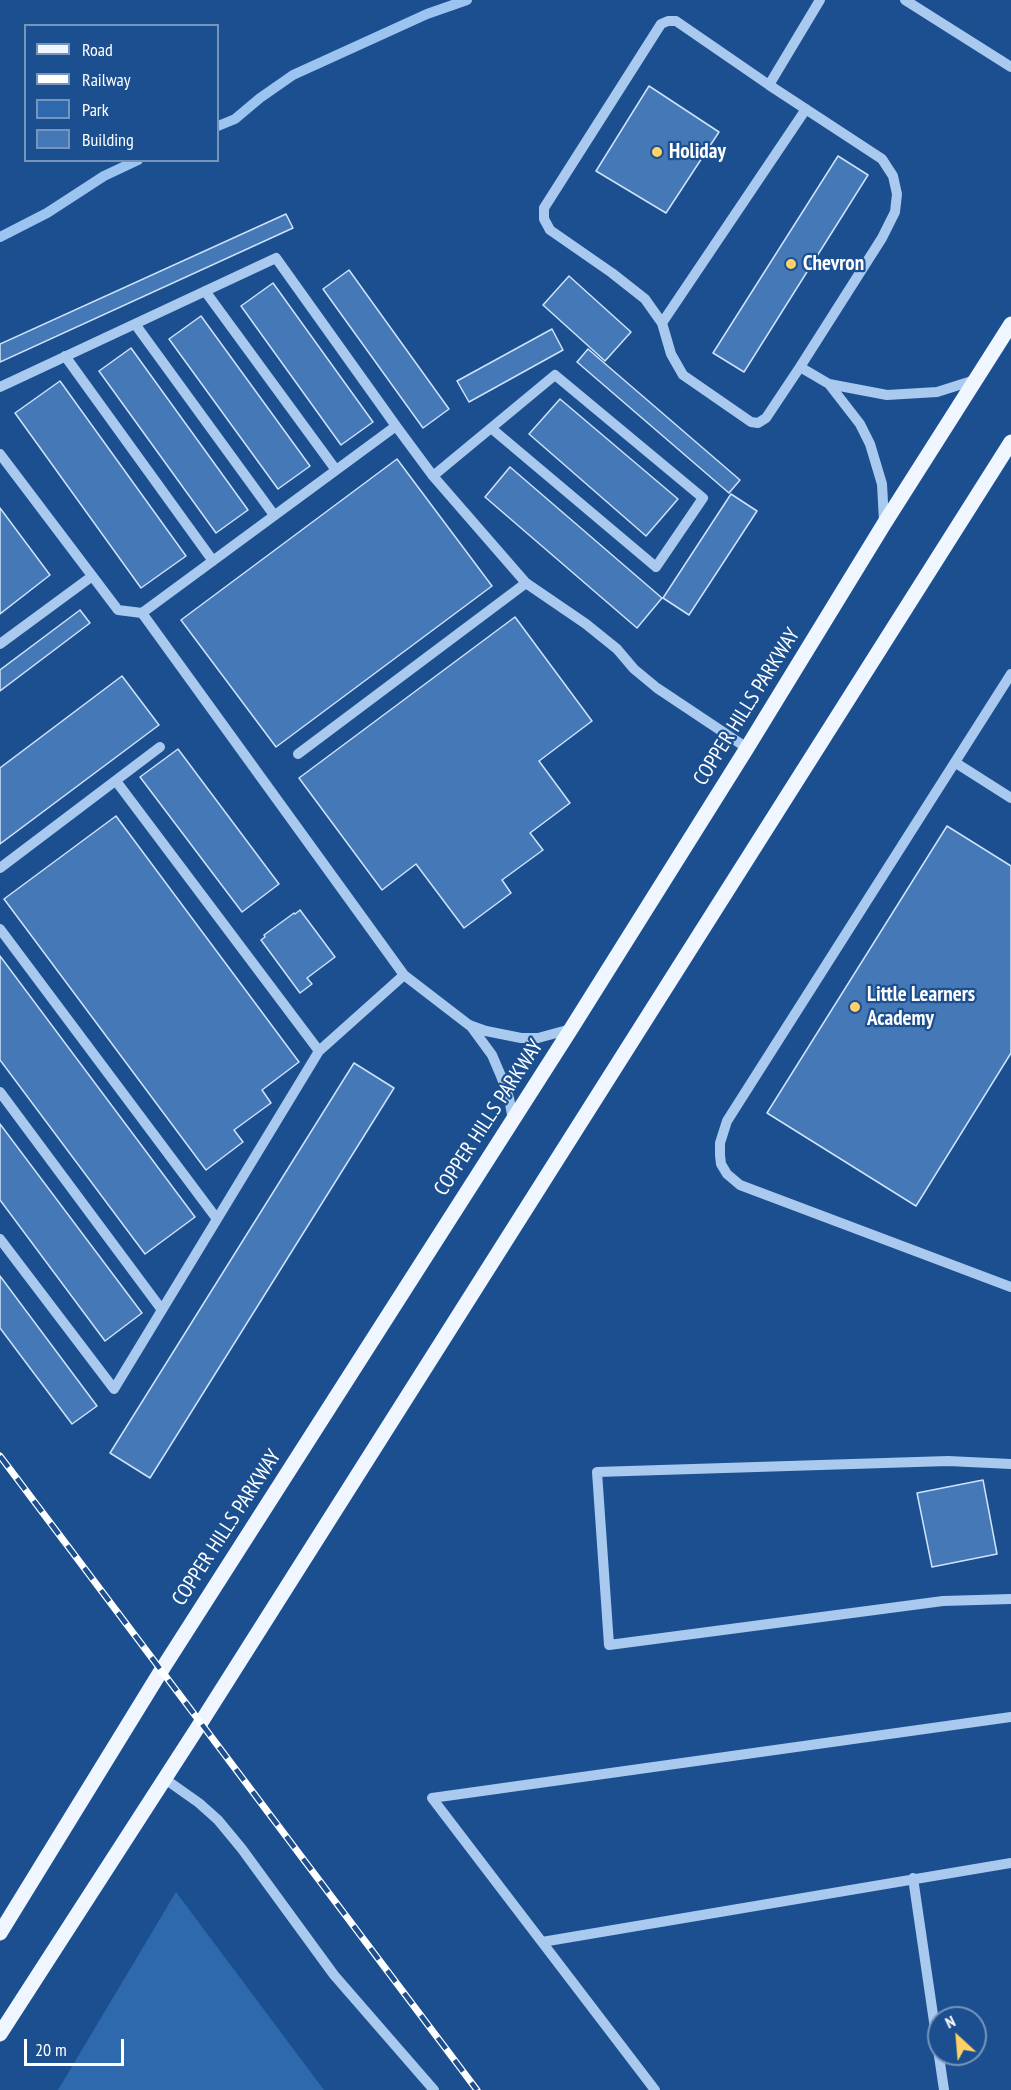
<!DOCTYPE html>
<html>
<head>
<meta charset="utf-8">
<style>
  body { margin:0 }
  #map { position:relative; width:1011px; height:2090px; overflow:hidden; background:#1b4f8f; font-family:"PT Sans Narrow",sans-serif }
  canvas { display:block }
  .legend { position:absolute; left:24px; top:24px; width:195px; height:138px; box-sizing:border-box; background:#1b4f8f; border:2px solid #7695bc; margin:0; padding:8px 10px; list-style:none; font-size:18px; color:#fff }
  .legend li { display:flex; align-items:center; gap:12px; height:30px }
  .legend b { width:30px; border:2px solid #7695bc }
  .north { position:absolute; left:927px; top:2006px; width:60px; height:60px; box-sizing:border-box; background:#1b4f8f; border:2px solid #7695bc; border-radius:50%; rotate:334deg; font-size:16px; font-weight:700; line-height:24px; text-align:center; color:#fff }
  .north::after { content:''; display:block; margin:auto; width:21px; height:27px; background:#ffd166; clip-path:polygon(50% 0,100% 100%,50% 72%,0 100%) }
  .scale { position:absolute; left:24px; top:2039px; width:100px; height:27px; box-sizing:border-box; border:3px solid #fff; border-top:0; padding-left:8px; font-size:18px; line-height:21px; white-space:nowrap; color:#fff; -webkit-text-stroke:4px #1b4f8f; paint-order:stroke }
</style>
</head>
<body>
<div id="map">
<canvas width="1011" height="2090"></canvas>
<ul class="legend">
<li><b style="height:8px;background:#f0f6ff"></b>Road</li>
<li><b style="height:8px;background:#fff"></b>Railway</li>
<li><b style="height:16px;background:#2e69ad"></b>Park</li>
<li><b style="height:16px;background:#4478b7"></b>Building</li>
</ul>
<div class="north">N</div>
<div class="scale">20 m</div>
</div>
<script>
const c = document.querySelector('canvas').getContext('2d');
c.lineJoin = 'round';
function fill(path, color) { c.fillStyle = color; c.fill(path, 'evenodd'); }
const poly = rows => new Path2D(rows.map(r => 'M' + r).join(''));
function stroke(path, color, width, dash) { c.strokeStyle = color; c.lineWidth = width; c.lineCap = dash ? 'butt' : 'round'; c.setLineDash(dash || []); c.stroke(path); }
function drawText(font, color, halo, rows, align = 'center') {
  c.font = font + ' "PT Sans Narrow",sans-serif'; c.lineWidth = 4.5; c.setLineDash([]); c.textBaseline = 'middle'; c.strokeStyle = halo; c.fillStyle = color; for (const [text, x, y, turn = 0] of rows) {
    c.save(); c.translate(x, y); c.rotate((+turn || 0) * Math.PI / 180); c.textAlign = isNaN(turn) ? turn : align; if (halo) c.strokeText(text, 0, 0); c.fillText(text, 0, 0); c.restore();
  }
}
fill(poly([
  [176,1892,324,2090,58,2090]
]), '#2e69ad');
stroke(poly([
  [218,126,235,119,260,98,293,75,427,14,467,0],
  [0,237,47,213,104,176,138,160]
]), '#9cc4f0', 10);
const building = poly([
  [649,86,719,132,666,213,596,171,649,86],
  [838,156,868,175,744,372,713,353,838,156],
  [286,214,293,228,0,362,0,344,286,214],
  [349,270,449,409,423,428,323,289,349,270],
  [569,276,631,332,605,361,543,305,569,276],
  [273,283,373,422,341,445,241,306,273,283],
  [201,316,310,466,278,489,169,339,201,316],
  [552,329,563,350,469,402,457,381,552,329],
  [131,348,248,510,216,533,99,371,131,348],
  [588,349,740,480,729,493,577,362,588,349],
  [60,381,186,556,141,588,15,413,60,381],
  [560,399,678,499,646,536,529,434,560,399],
  [397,459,492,586,276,747,181,620,397,459],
  [510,467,662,598,637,628,485,497,510,467],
  [731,494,757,511,689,615,663,598,731,494],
  [0,508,50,575,0,614,0,508],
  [80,610,90,623,0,691,0,670,80,610],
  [515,617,592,721,539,761,570,803,530,833,543,850,502,880,511,893,464,928,416,864,382,890,299,778,515,617],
  [122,676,159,725,0,844,0,768,122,676],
  [178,749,279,884,242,912,140,777,178,749],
  [116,816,299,1062,262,1090,271,1103,234,1130,243,1142,206,1170,4,899,116,816],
  [947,826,1011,866,1011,1053,916,1206,767,1113,947,826],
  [300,910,335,957,307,978,312,984,300,993,261,940,265,937,264,935,294,913,295,914,300,910],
  [0,956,195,1217,145,1254,0,1060,0,956],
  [354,1063,394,1088,150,1478,110,1453,354,1063],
  [0,1124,142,1313,105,1341,0,1200,0,1124],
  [0,1276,97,1406,72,1424,0,1328,0,1276],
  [983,1480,997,1554,932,1567,917,1493,983,1480]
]);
fill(building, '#4478b7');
stroke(building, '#cfe3fa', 1.5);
stroke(poly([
  [905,0,1011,67],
  [769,85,676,21,668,21,661,24,544,208,544,219,550,230,612,273,645,299,662,323,671,354,683,375,751,422,758,423,766,418,800,367,882,238,895,212,897,194,893,176,882,159,769,85,820,0],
  [205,291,336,470],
  [662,323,806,109],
  [135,324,274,515],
  [65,356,213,561],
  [800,367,829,384,887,395,937,392,975,380],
  [829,384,860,424,870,444,882,484,884,521],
  [0,387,276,258,396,426],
  [0,454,118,610,142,613],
  [433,476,491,428,555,375,703,498,656,567,491,428],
  [0,644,91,577],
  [1011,674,727,1121,720,1143,720,1155,721,1164,727,1174,740,1185,1011,1287],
  [298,754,526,583],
  [956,763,1011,798],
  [116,781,319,1051],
  [0,868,160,747],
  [0,929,217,1219],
  [470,1025,492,1055,501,1076,509,1098,513,1120],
  [571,1029,538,1038,521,1038,486,1031,469,1025,404,975,142,613,396,426,433,476,526,583,586,624,617,649,634,669,657,688,747,748],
  [0,1092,162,1310],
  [0,1239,114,1389,319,1051,404,975],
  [1011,1464,948,1461,597,1472,609,1645,943,1601,1011,1599],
  [165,1779,199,1803,218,1820,242,1849,334,1975,434,2090],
  [913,1878,944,2090],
  [542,1942,1011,1863],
  [655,2090,432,1798,1011,1717]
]), '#a9c9ee', 10);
stroke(poly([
  [0,1933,161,1671,571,1029,747,748,884,524,1011,324],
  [0,2034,200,1724,1011,442]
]), '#f0f6ff', 15);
const rail = poly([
  [0,1456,477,2090]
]);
stroke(rail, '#fff', 7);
stroke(rail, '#1b4f8f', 4.5, [14]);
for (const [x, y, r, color] of [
  [657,152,6,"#ffd166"],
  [791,264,6,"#ffd166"],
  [855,1007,6,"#ffd166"]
]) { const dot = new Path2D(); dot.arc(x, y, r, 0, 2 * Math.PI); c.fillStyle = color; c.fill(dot); stroke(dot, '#1b4f8f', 2); }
drawText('bold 21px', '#fff', '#1b4f8f', [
  ["Holiday",669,152],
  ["Chevron",803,264],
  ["Little Learners",867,995],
  ["Academy",867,1019]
], 'left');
drawText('21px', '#fff', '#1b4f8f', [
  ["COPPER HILLS PARKWAY",747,707,-58],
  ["COPPER HILLS PARKWAY",489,1118,-57],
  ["COPPER HILLS PARKWAY",227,1528,-57]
]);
</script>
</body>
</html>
